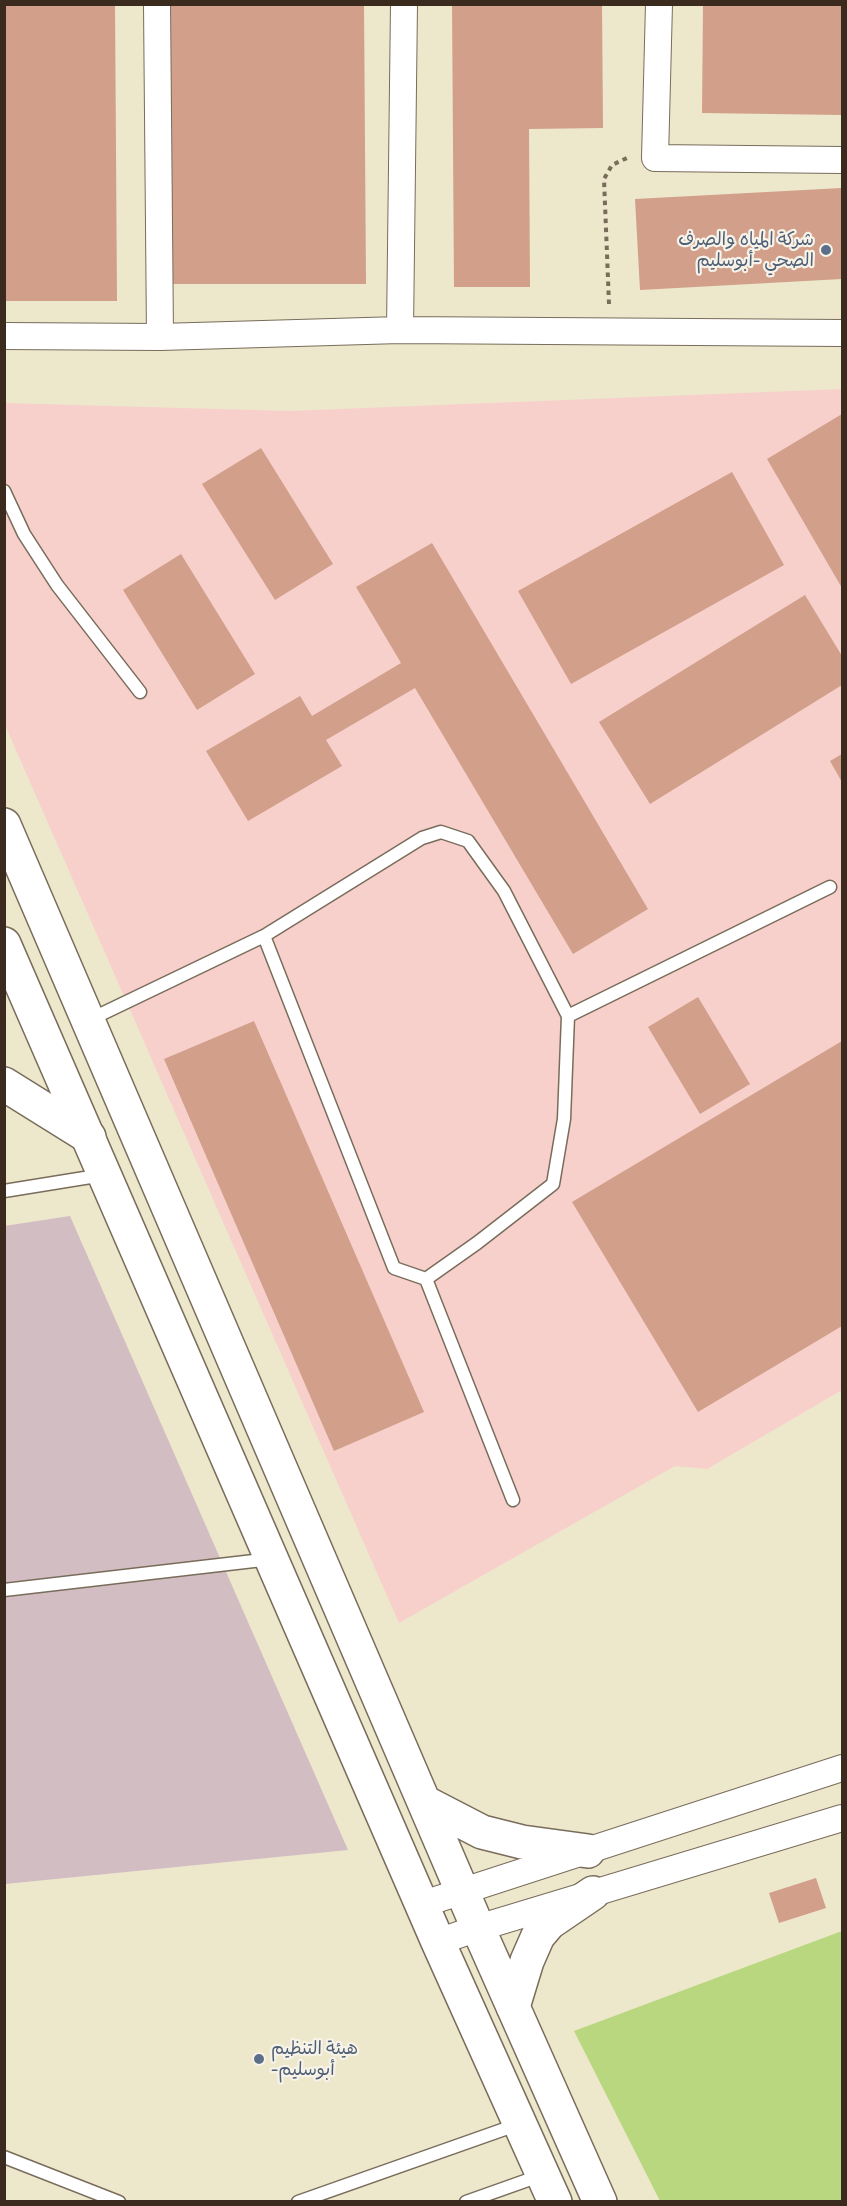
<!DOCTYPE html>
<html>
<head>
<meta charset="utf-8">
<style>
  body { margin:0 }
  #map { position:relative; width:847px; height:2206px; overflow:hidden; background:#ede7cc; font-family:"Patrick Hand",sans-serif }
  canvas { display:block }
  .frame { position:absolute; inset:0; border:6px solid #3b2a1e; pointer-events:none }
</style>
</head>
<body>
<div id="map">
<canvas width="847" height="2206"></canvas>
<div class="frame"></div>
</div>
<script>
const c = document.querySelector('canvas').getContext('2d');
c.lineJoin = 'round';
function fill(path, color) { c.fillStyle = color; c.fill(path, 'evenodd'); }
const poly = rows => new Path2D(rows.map(r => 'M' + r).join(''));
function stroke(path, color, width, dash) { c.strokeStyle = color; c.lineWidth = width; c.lineCap = dash ? 'butt' : 'round'; c.setLineDash(dash || []); c.stroke(path); }
function drawText(font, color, halo, rows, align = 'center') {
  c.font = font + ' "Patrick Hand","Playpen Sans Arabic",sans-serif'; c.lineWidth = 4.5; c.setLineDash([]); c.textBaseline = 'middle'; c.strokeStyle = halo; c.fillStyle = color; for (const [text, x, y, turn = 0] of rows) {
    c.save(); c.translate(x, y); c.rotate((+turn || 0) * Math.PI / 180); c.textAlign = isNaN(turn) ? turn : align; if (halo) c.strokeText(text, 0, 0); c.fillText(text, 0, 0); c.restore();
  }
}
fill(poly([
  [842,389,842,1390,707,1469,675,1466,399,1623,5,725,4,403,289,411]
]), '#f7d0cb');
fill(poly([
  [70,1216,348,1850,5,1884,4,1226]
]), '#d2bec2');
fill(poly([
  [842,1931,842,2201,660,2201,574,2031]
]), '#b9d77e');
fill(poly([
  [4,4,115,4,117,301,4,301],
  [170,4,364,4,366,284,172,284],
  [452,4,602,4,603,128,529,129,530,287,454,287],
  [703,4,842,4,842,115,702,113],
  [842,188,842,279,640,290,635,199],
  [842,414,842,588,767,459],
  [261,448,333,564,275,600,202,484],
  [732,472,784,565,571,684,518,591],
  [432,543,648,909,573,954,415,688,326,740,342,766,248,821,206,751,300,696,312,716,401,663,356,587],
  [181,554,255,674,197,710,123,590],
  [805,595,842,656,842,685,650,804,599,722],
  [842,754,842,782,830,761],
  [698,997,750,1084,700,1114,648,1027],
  [254,1021,424,1412,334,1451,164,1059],
  [842,1041,842,1326,698,1412,572,1202],
  [816,1878,826,1908,779,1923,769,1893]
]), '#d19f8a');
const service = poly([
  [4,491,24,534,57,585,140,692],
  [568,1016,830,887],
  [89,1020,264,936,422,838,441,832,468,841,504,891,568,1016,564,1119,553,1184,477,1243,426,1279,394,1268,264,936],
  [4,1191,103,1175],
  [426,1279,513,1500],
  [4,1590,271,1559],
  [4,2157,119,2202],
  [298,2202,519,2124],
  [466,2202,542,2175]
]);
const minor = poly([
  [157,4,160,337],
  [659,4,655,158,842,160],
  [400,330,404,4],
  [4,336,160,337,400,330,842,333],
  [423,1904,842,1768],
  [438,1942,478,1928,842,1818]
]);
const secondary = poly([
  [4,1084,89,1137]
]);
const primary = poly([
  [4,825,478,1928,600,2202],
  [4,944,438,1942,555,2202],
  [426,1803,482,1832,522,1842,588,1851],
  [513,2007,527,1961,538,1936,549,1923,593,1893]
]);
stroke(service, '#796c5b', 15);
stroke(minor, '#796c5b', 28);
stroke(secondary, '#796c5b', 36);
stroke(primary, '#796c5b', 36);
stroke(poly([
  [609,304,604,179,612,165,627,158]
]), '#796c5b', 4, [4.5, 4.5]);
stroke(service, '#fff', 12);
stroke(minor, '#fff', 26);
stroke(secondary, '#fff', 33);
stroke(primary, '#fff', 33);
for (const [x, y, r, color] of [
  [826,250,6,"#5c6f8a"],
  [259,2059,6,"#5c6f8a"]
]) { const dot = new Path2D(); dot.arc(x, y, r, 0, 2 * Math.PI); c.fillStyle = color; c.fill(dot); stroke(dot, '#f7f3e8', 2); }
drawText('18px', '#4e5e75', '#f7f3e8', [
  ["شركة المياه والصرف",814,240],
  ["الصحي -أبوسليم",814,261],
  ["هيئة التنظيم",271,2049,"left"],
  ["-أبوسليم",271,2070,"left"]
], 'right');
</script>
</body>
</html>
